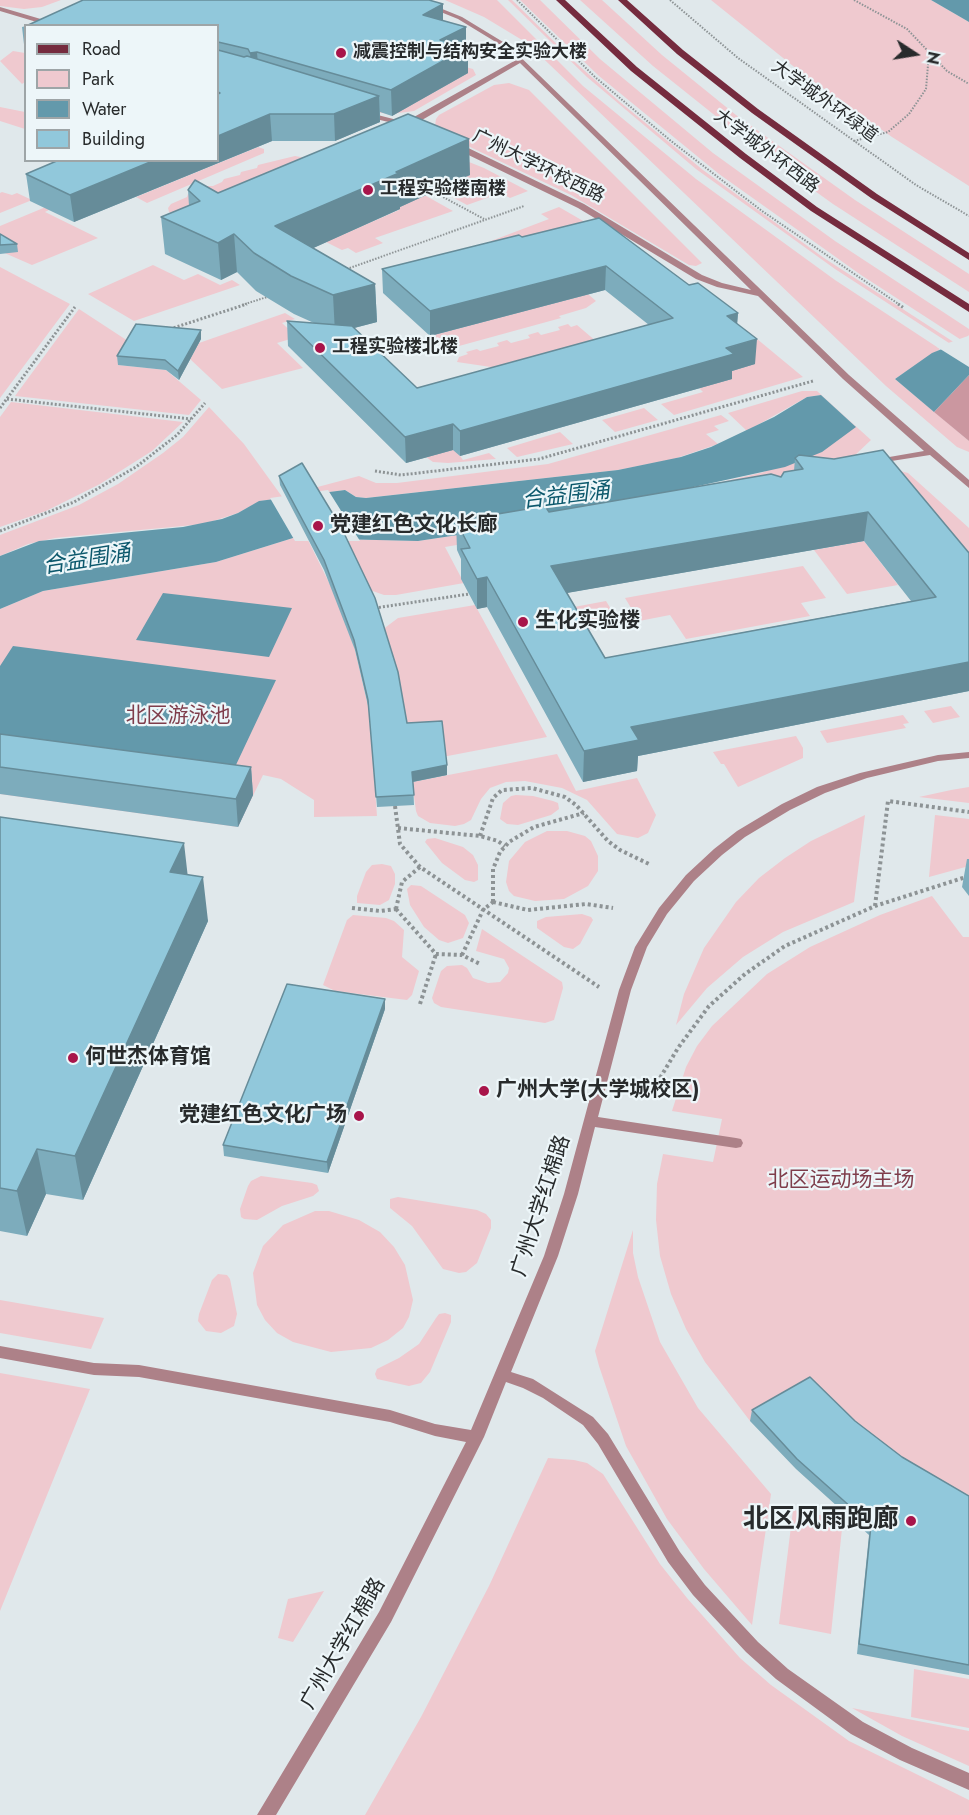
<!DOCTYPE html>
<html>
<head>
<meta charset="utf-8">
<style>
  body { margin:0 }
  #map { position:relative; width:969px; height:1815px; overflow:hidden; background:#e0e8eb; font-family:Jost,sans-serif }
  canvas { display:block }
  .legend { position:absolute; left:24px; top:24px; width:195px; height:138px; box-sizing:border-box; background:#edf6f9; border:2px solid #9ea5a7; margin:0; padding:8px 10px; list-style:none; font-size:18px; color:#282b2c }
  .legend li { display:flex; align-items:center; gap:12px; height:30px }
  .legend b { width:30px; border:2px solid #9ea5a7 }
  .north { position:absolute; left:885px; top:24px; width:60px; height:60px; -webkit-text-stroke:4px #edf6f9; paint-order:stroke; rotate:102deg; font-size:16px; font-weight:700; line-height:24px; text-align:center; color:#282b2c }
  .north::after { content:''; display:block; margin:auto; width:21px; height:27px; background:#282b2c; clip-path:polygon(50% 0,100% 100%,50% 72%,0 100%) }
</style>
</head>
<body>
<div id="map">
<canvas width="969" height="1815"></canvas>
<ul class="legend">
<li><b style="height:8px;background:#752b3e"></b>Road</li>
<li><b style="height:16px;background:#efc9cf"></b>Park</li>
<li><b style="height:16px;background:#6399ab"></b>Water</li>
<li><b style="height:16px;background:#91c8db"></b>Building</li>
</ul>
<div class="north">N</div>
</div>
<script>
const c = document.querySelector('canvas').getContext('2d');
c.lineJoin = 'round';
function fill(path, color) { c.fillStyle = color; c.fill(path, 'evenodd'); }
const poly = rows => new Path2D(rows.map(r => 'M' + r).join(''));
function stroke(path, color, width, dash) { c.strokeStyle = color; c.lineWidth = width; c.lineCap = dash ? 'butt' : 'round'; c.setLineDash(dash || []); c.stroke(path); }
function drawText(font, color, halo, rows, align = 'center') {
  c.font = font + ' Jost,"Noto Sans SC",sans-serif'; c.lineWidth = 4.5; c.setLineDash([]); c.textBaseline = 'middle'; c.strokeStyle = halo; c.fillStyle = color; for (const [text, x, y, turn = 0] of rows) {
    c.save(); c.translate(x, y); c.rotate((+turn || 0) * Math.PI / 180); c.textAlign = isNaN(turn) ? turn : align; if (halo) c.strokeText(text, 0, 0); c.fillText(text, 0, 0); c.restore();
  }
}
fill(poly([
  [0,0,61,0,42,7,24,9,0,6],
  [445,0,497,0,583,86,696,179,835,280,940,349,895,379,969,441,969,452,957,447,886,386,527,43,484,17],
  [508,0,512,0,576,63,620,102,703,170,824,258,969,352,969,356,835,269,696,169,587,77],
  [520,0,540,0,600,59,713,153,835,241,969,329,969,345,861,275,719,174,599,76],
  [580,0,602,0,662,55,736,115,855,200,969,274,969,292,833,204,762,153,653,66],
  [711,0,931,0,969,22,969,186,892,137,803,74],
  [13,51,25,53,25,82,22,84,0,61],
  [451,63,473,69,476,75,414,111,391,114,373,112],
  [509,83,529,90,702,263,696,266,689,265,571,195,447,136,435,126,436,119,439,115,494,85],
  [0,107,25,112,25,129,0,121],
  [258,147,264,149,264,153,147,203,136,197],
  [295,156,306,158,171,213,169,212,168,208,171,204,187,197,188,194,207,186,213,186,222,182,224,179,240,175,241,172,257,168,258,165],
  [464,160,484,168,528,191,510,198,501,193,467,205,432,186],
  [2,192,12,195,17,193,32,200,0,213,0,193],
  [419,192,453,211,375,238,383,243,356,253,348,248,342,250,326,242,399,210,390,205],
  [53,204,57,206,45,212,98,238,32,265,0,251,0,226],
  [559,207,616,240,515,260,491,241,549,219,541,214],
  [153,265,184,280,198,274,220,285,232,280,240,285,134,321,88,294],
  [0,267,70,304,0,398],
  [588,294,596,301,586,308,559,316,561,318,459,346,445,349,430,336],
  [79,309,131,343,118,365,166,370,201,400,189,415,15,396],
  [285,313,295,319,282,323,297,337,277,343,303,368,222,389,190,359,199,343],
  [568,324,571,327,577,325,604,348,518,371,457,362,459,357,468,354,466,352,477,349,480,351,499,346,497,343,507,340,511,343,530,338,528,335,538,332,541,335,560,330,558,327],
  [745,329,803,377,674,415,661,404,703,392,699,388,730,333],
  [802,391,817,391,871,440,852,458,795,470,772,481,713,484,764,472,855,426,821,395,807,397,747,431,728,413],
  [11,402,183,422,152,451,100,484,46,511,0,527,0,417],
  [209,407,244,444,283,498,260,501,238,513,204,524,55,538,28,544,0,556,0,535,79,505,118,484,163,453,183,437],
  [644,408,658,420,615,432,602,420],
  [721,415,729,421,714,426,719,430,706,434,718,444,674,459,618,470,366,498,356,497,345,490,314,494,310,489,359,476,376,483,397,483,548,464],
  [560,432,573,444,517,457,507,448],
  [455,449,463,460,489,453,496,459,448,463,433,462,426,457],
  [893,469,908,473,969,528,969,576],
  [511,527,515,535,445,547,464,583,396,595,384,595,367,589,343,539,418,541],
  [293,538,307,538,337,599,355,650,369,710,377,816,314,817,314,800,281,779,263,775,238,827,0,794,0,609,43,591,216,562],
  [864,541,898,585,847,594,814,550],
  [803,566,826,598,801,603,810,616,686,639,670,615,639,621,625,598],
  [606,601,620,624,571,633,558,610],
  [475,605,547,737,411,763,407,733,382,630,398,618],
  [951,706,960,717,933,723,924,711],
  [903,715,909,723,903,724,906,728,827,743,820,731],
  [796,736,803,748,803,758,738,787,724,764,721,764,713,752],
  [557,754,576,791,637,778,656,815,648,833,638,838,617,834,587,800,562,788,525,781,506,782,490,788,481,799,471,820,464,824,455,826,430,823,418,816,416,811,412,782],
  [969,787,969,803,919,797,951,790],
  [516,795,533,796,553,801,558,803,559,809,551,815,518,825,507,824,500,819,503,803,511,796],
  [865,815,854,902,783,932,743,957,707,988,676,1025,684,994,704,948,736,902,759,878,785,858,811,841],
  [935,815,969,819,969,866,929,877],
  [547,831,567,831,585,836,591,841,598,856,598,871,588,886,564,899,535,901,514,896,509,891,506,882,509,861,525,842],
  [435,838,463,847,473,855,478,865,478,880,474,882,465,880,442,863,425,842,427,839],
  [382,864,391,866,395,874,395,884,389,900,380,905,357,903,357,896,366,872,372,865],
  [411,885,421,886,465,915,469,923,463,938,448,943,439,940,424,927,410,905,407,889],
  [932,896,963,937,969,937,969,1507,809,1388,750,1421,705,1362,686,1329,671,1294,660,1256,656,1220,657,1184,663,1154,713,1162,722,1119,672,1111,686,1067,697,1046,712,1026,767,974,810,947,880,915],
  [582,914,591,917,593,920,580,944,573,949,564,947,537,928,537,921,546,917],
  [353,915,386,918,394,921,404,930,402,957,419,971,412,995,407,1000,335,991,323,985,347,920],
  [482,929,562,982,563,988,554,1020,545,1023,441,1007,434,1003,432,998,441,971,447,966,462,965,467,968,473,978,488,983,500,982,508,973,509,968,504,959,476,951],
  [261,1176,312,1183,317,1185,319,1191,313,1196,282,1206,257,1220,244,1219,241,1217,240,1209,248,1186,251,1181],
  [398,1197,477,1210,486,1214,491,1220,491,1228,477,1263,466,1272,459,1273,443,1269,412,1226,390,1208,390,1199],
  [315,1211,329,1211,359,1220,380,1232,394,1247,405,1265,413,1300,409,1317,403,1328,388,1340,371,1348,331,1352,293,1342,277,1333,265,1320,257,1305,253,1273,263,1246,283,1225],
  [633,1230,633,1253,638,1277,660,1342,698,1408,771,1494,752,1625,704,1569,667,1519,626,1446,599,1366,595,1351],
  [218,1274,227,1275,230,1279,237,1314,234,1326,221,1333,206,1331,198,1321,199,1314,212,1280],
  [0,1300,104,1318,91,1349,0,1333],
  [445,1313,451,1315,451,1322,430,1372,421,1383,409,1386,377,1379,375,1374,377,1369,399,1358,419,1344,436,1318,439,1314],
  [0,1373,90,1389,0,1611],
  [548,1458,574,1460,587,1463,603,1474,660,1564,687,1598,740,1658,771,1685,849,1741,969,1800,969,1815,365,1815,421,1717,489,1586],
  [793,1510,843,1519,831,1634,779,1624],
  [324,1591,293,1642,278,1638,288,1599],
  [914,1669,969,1679,969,1728,911,1717],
  [852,1708,969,1731,969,1766,902,1736]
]), '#efc9cf');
fill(poly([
  [969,375,969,441,934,412]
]), '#cb97a0');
fill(poly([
  [931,0,969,0,969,22],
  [969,338,969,375,934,412,895,379,932,353],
  [821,395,856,427,822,452,785,467,511,527,418,541,293,538,216,562,43,591,0,609,0,556,39,541,183,527,222,519,238,513,259,501,345,490,356,497,366,498,618,470,681,457,711,447,774,417,807,397],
  [163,593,292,608,269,657,136,640],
  [13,646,276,680,235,767,0,736,0,666]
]), '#6399ab');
fill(poly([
  [969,335,969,367,937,347,968,336],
  [328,490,360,541,295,541,270,498]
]), '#e0e8eb');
stroke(poly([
  [517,0,595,77,671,141,762,211,900,305],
  [670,0,738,58,916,185,969,216],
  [854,0,907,29,947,71,969,84],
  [854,141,888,132,909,114,926,89,929,53],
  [430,190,484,219],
  [344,270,524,206],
  [242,305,267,297]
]), '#8d9395', 2, [1.5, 1.5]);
stroke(poly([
  [898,304,904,308],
  [170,329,247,304],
  [7,399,191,419],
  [0,408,75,307],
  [375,471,401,475,539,459,813,381],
  [0,531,74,502,136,467,177,435,205,403],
  [375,608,469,594]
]), '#8d9395', 3, [2, 2]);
stroke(poly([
  [395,806,400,844,420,867,599,987],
  [398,828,480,836,498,841,505,846],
  [480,836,493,798,502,790,532,788,565,797,576,805,608,841,620,850,649,864],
  [493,902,493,869,500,852,509,842,534,827,584,813],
  [493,902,528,910,586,904,613,908],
  [875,906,888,801,969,812],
  [352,908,380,911,396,909],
  [396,909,436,954,462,955,480,964],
  [396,909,402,882,420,867],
  [462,955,483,910,493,902],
  [420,1004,436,954],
  [654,1088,678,1048,709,1006,745,974,785,946,875,906,969,876]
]), '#8d9395', 4, [3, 3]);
fill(poly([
  [411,0,420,0,462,17,508,45,849,375,969,480,969,488,930,455,872,464,872,460,924,451,843,379,758,296,717,287,696,279,578,208,454,148,454,144,460,144,584,204,702,275,722,283,751,290,520,63,410,127,363,116,363,112,366,112,405,122,516,60,504,47,458,19,411,0],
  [0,7,61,25,62,26,50,26,0,11,0,7],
  [969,752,969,758,938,761,867,778,825,793,790,810,745,837,722,855,694,881,667,914,647,947,631,990,598,1117,736,1138,741,1139,743,1143,741,1147,736,1148,595,1127,578,1194,558,1256,511,1372,533,1379,593,1417,608,1434,680,1552,705,1585,758,1642,788,1669,863,1722,912,1748,969,1773,969,1790,900,1760,851,1734,776,1679,746,1652,693,1595,668,1562,598,1444,583,1425,543,1398,523,1388,506,1382,484,1437,391,1622,276,1815,257,1815,379,1612,466,1442,435,1436,390,1422,139,1377,94,1375,0,1358,0,1346,94,1363,139,1365,390,1410,435,1424,471,1430,544,1256,564,1194,619,990,635,947,659,908,686,875,714,849,737,831,782,804,817,787,860,773,938,755,969,752]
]), '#ad8188');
fill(poly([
  [556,0,565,0,637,67,746,154,817,207,969,304,969,312,811,211,740,158,631,71,556,0],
  [618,0,627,0,683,50,758,109,877,194,969,253,969,260,871,198,752,113,677,54,618,0]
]), '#752b3e');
fill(poly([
  [443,21,466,47,468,73,392,116,380,112,380,122,335,141,272,141,74,222,30,201,26,174,53,163,53,160,218,160,218,26],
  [26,26,26,53,25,53,22,27],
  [470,175,400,207,400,209,313,248,375,284,377,322,354,328,417,388,649,325,605,290,430,336,383,293,382,269,522,237,689,285,738,313,737,324,755,364,732,371,732,379,460,456,453,450,406,463,288,346,287,321,314,323,294,314,256,291,237,272,221,280,165,254,161,217,189,206,188,190,218,193],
  [0,234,17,244,18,252,0,254],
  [201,339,179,380,166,370,118,365,117,356],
  [795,458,969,553,969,691,638,756,637,771,583,782,487,607,477,609,461,579,461,559,457,550,456,521,549,512,781,477,794,471],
  [864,541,911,601,605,658,566,593],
  [302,463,407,723,447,775,413,782,414,805,377,807,369,710,355,650,324,570,280,485,279,476],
  [0,734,251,767,253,795,238,827,0,794],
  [0,817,188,875,208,921,83,1200,46,1194,27,1236,0,1231],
  [967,859,969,859,969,896,962,887],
  [385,1009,328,1173,224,1156,223,1145],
  [752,1410,855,1421,902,1457,969,1496,969,1675,857,1654,869,1535,796,1469,750,1421]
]), '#7dacbc');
fill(poly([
  [443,4,443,30,423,15],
  [466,27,466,48,468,47,468,73,392,116,391,90,440,40],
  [257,52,259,78,252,79,250,53],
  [379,96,380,122,335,141,334,114],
  [270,114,272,141,74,222,70,195,155,160,218,160,218,136],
  [469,139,470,175,400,207,400,209,278,264,275,226],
  [234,234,237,272,221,280,218,243],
  [606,266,605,290,430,336,430,311],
  [375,284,377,322,335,333,333,295],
  [738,313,736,338,727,316],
  [201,330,201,339,179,380,178,371],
  [757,339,755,364,732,371,732,379,460,456,460,431],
  [453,424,453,450,406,463,405,437],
  [868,512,864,541,550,596,551,566],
  [487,577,487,607,477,609,477,579],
  [969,662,969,691,638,756,637,771,583,782,584,751,631,727],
  [447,765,447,775,412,782,412,772],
  [251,767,253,795,238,827,236,799],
  [184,843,189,887,170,872],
  [203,877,208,921,83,1200,75,1156],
  [385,999,385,1009,328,1173,327,1162],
  [37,1149,46,1194,27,1236,17,1191]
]), '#668c99');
const building = poly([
  [83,0,429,0,443,4,423,15,466,27,440,40,468,47,391,90,257,52,250,53,248,49,218,42,218,26,26,26,83,0],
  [218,50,244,57,247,56,379,96,334,114,270,114,218,136,218,94,220,93,218,92,218,50],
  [408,114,469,139,396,172,399,173,275,226,375,284,333,295,291,276,254,253,234,234,218,243,161,217,200,201,188,190,195,180,218,193,408,114],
  [59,160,155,160,70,195,26,174,59,160],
  [599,218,689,285,698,283,738,313,727,316,757,339,726,348,734,354,460,431,453,424,405,437,287,321,352,326,417,388,673,318,606,266,430,311,382,269,519,235,522,237,599,218],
  [0,234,17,244,0,245,0,234],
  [136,324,201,330,178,371,165,360,117,356,136,324],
  [883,450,969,553,969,662,631,727,639,740,584,751,487,577,477,579,461,549,470,548,456,521,545,506,549,512,771,474,781,477,784,472,803,469,795,458,799,455,834,459,883,450],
  [868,512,936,597,605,658,551,566,868,512],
  [302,463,342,529,375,598,398,672,407,723,442,721,447,765,412,772,414,795,376,797,368,700,354,640,324,560,279,476,302,463],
  [0,734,251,767,236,799,0,767,0,734],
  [0,817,184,843,170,872,203,877,75,1156,37,1149,17,1191,0,1188,0,817],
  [287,984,385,999,327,1162,223,1145,287,984],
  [810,1377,855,1421,902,1457,969,1496,969,1665,859,1644,871,1525,797,1459,752,1410,810,1377]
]);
fill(building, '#91c8db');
stroke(building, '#668c99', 1.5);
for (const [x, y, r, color] of [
  [341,53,6,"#a8154a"],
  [368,190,6,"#a8154a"],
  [320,348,6,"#a8154a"],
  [318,526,6,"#a8154a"],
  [523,622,6,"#a8154a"],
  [73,1058,6,"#a8154a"],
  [484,1091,6,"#a8154a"],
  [359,1116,6,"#a8154a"],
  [911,1521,6,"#a8154a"]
]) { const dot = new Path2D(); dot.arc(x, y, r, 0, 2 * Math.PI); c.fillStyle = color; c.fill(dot); stroke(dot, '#edf6f9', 2); }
drawText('bold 18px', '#282b2c', '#edf6f9', [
  ["减震控制与结构安全实验大楼",353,53],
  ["工程实验楼南楼",380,190],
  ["工程实验楼北楼",332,348]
], 'left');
drawText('18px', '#282b2c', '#edf6f9', [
  ["大学城外环绿道",824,102,36],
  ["大学城外环西路",766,152,37],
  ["广州大学环校西路",538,167,26]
]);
drawText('bold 21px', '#282b2c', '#edf6f9', [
  ["党建红色文化长廊",330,526],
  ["生化实验楼",535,622],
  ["何世杰体育馆",85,1058],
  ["广州大学(大学城校区)",496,1091],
  ["党建红色文化广场",347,1116,"right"]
], 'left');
drawText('21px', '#7f3d4b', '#edf6f9', [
  ["北区游泳池",178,717],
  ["北区运动场主场",841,1181]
]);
drawText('21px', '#282b2c', '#edf6f9', [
  ["广州大学红棉路",542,1206,-72],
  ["广州大学红棉路",344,1644,-60]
]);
drawText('italic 22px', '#0c586c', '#edf6f9', [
  ["合益围涌",566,497,-7],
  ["合益围涌",87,561,-9]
]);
drawText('bold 26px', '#282b2c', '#edf6f9', [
  ["北区风雨跑廊",899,1521]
], 'right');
</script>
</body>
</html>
